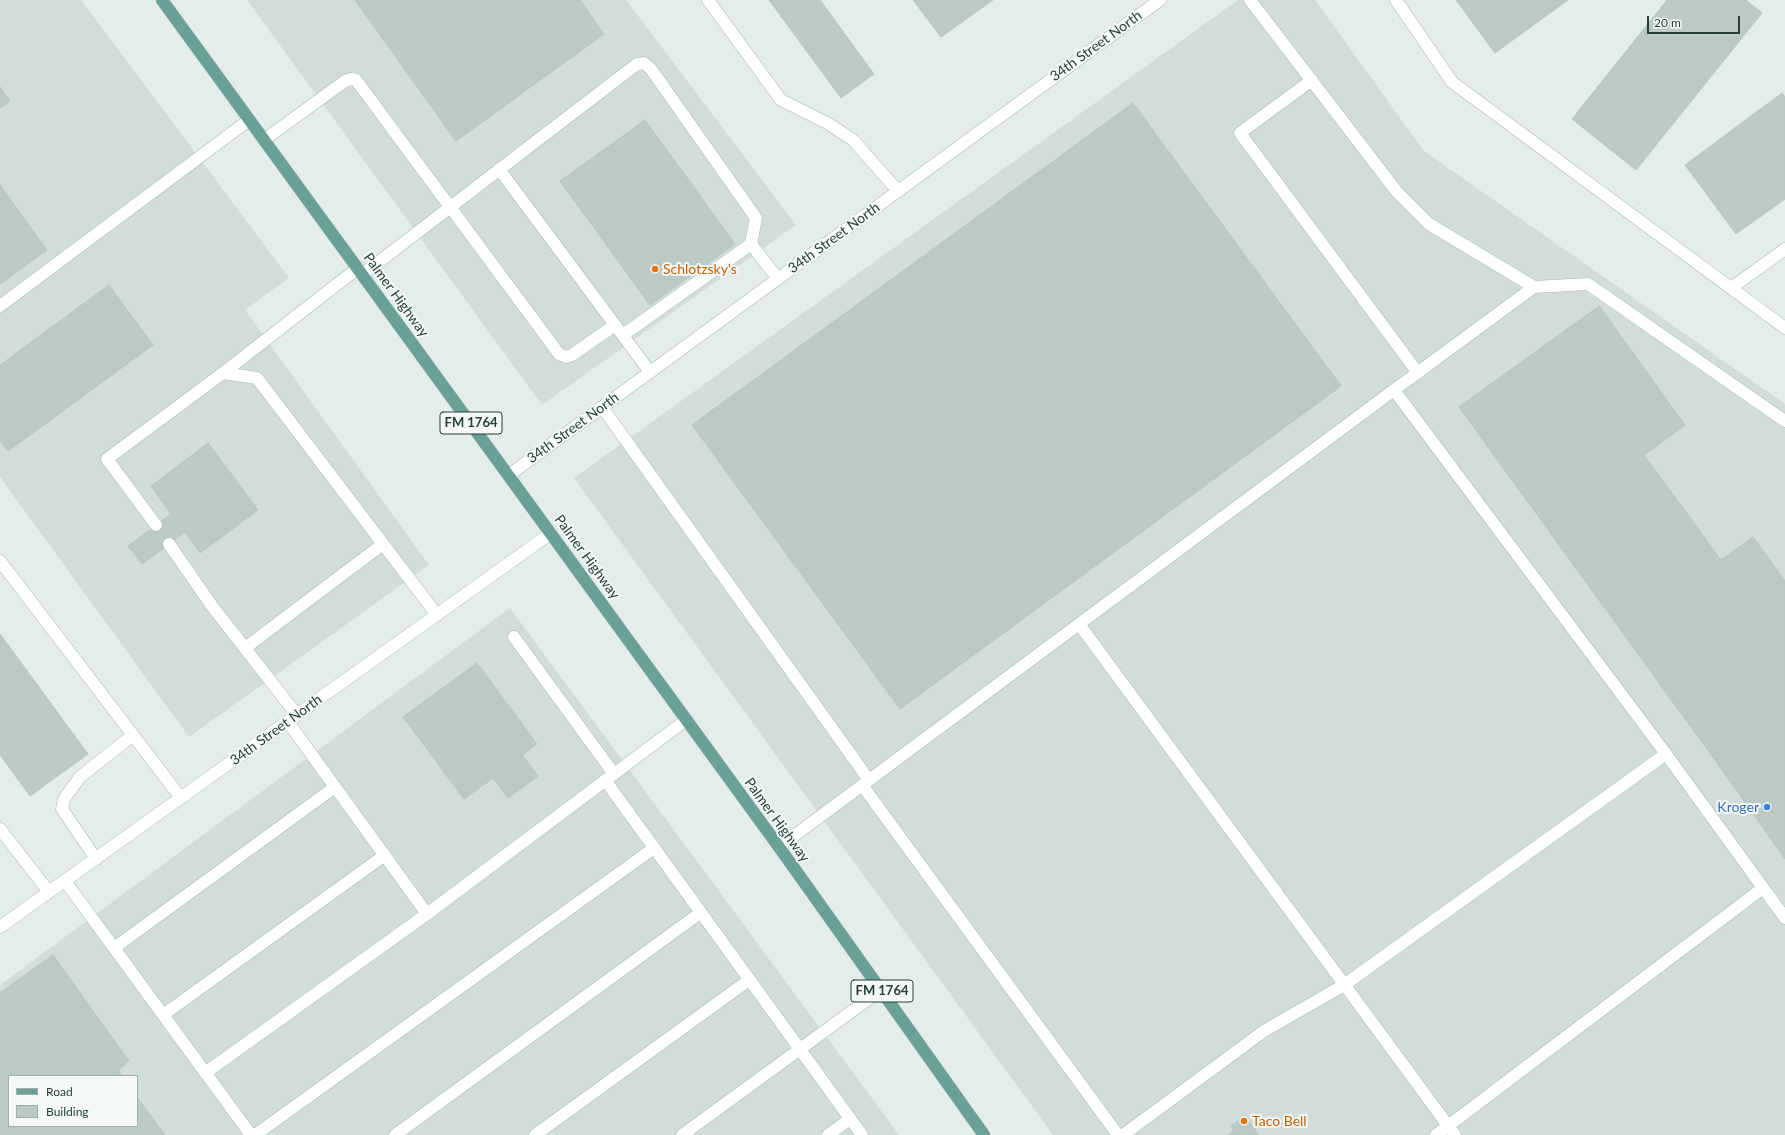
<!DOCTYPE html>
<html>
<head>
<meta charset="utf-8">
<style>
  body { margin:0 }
  #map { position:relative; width:1785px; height:1135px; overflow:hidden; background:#e4ede9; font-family:Lato,sans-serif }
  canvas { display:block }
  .legend { position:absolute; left:8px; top:1075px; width:130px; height:52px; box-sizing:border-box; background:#f4f9f7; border:1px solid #a1aeab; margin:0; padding:5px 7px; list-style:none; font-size:12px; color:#243e39 }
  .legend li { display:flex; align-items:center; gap:8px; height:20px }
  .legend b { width:20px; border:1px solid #a1aeab }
  .scale { position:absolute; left:1647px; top:16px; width:93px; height:18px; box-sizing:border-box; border:2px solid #243e39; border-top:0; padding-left:5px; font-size:12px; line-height:14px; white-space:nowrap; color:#243e39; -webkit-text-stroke:3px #f4f9f7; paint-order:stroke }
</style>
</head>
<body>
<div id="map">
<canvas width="1785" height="1135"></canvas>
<ul class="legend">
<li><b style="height:5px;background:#6aa197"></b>Road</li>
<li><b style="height:11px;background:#bccac6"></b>Building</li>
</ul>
<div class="scale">20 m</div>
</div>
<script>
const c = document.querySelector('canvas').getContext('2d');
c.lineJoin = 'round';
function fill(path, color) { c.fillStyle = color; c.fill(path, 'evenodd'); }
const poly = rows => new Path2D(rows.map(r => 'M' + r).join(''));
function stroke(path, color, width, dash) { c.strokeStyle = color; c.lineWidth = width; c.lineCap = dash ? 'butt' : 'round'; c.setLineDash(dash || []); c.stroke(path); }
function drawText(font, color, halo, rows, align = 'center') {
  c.font = font + ' Lato,sans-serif'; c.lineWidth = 4; c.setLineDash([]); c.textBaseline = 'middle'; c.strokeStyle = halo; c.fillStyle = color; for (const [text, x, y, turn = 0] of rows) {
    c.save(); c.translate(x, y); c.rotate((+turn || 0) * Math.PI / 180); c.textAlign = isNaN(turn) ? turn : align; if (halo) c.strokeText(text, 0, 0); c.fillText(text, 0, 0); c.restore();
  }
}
fill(poly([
  [0,0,81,0,289,278,245,310,429,565,189,737,0,477],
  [247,0,626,0,796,225,542,405],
  [1238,0,1315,0,1424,151,1785,404,1785,1135,1053,1135,574,478],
  [510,608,899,1135,0,1135,0,985],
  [9,1076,137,1076,137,1126,9,1126]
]), '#d2ddd9');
const building = poly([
  [355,0,580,0,604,34,456,141,355,0],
  [769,0,820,0,874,74,841,98,769,0],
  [913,0,993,0,941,37,913,0],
  [1456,0,1568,0,1495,53,1456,0],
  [1667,0,1746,0,1762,13,1636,170,1572,119,1667,0],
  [0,87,10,101,0,108,0,87],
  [1782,93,1785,97,1785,199,1736,234,1685,165,1782,93],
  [1133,103,1341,386,900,709,692,425,1133,103],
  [645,120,735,244,650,305,560,181,645,120],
  [0,185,47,250,0,284,0,185],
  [109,285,153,345,8,451,0,441,0,365,109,285],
  [1599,306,1685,425,1644,455,1721,560,1753,537,1785,581,1785,702,1712,756,1459,407,1599,306],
  [208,443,258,510,200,553,185,532,142,564,128,546,171,514,151,486,208,443],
  [0,634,88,754,30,796,0,755,0,634],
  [477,663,537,744,522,755,538,776,508,798,493,778,464,799,403,717,477,663],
  [1785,702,1785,859,1712,756,1785,702],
  [53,955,129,1061,118,1070,122,1076,9,1076,9,1126,137,1126,137,1097,165,1135,0,1135,0,993,53,955],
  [1245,1116,1259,1135,1228,1135,1234,1130,1231,1126,1245,1116]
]);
fill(building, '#bccac6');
stroke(building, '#b6c6c1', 1);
const lane = poly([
  [708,0,781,100,829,124,853,140,898,191],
  [1250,0,1397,192,1429,224,1534,287,1394,390],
  [1396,0,1452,82,1785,328],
  [1312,80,1240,133,1418,373],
  [264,140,345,81,351,79,356,80,559,354,566,357,572,355,615,325],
  [499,169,650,372],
  [363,274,637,64,644,63,651,69,756,218,751,244,778,279],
  [1534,287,1588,284,1785,421],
  [1731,288,1785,249],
  [0,306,249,120],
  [623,335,751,244],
  [223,373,358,268],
  [602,407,869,780],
  [156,525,107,459,223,373,257,378,437,615],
  [169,544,212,606,297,715],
  [0,561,181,798],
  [1079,624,1455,1135],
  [514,637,614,774],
  [245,648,383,544],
  [288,722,427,914],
  [605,780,862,1135],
  [862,785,1118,1135],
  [0,829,49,892],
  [779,847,1394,390,1666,754,1785,918],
  [96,859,62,809,64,799,80,777,133,735],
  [65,881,251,1135],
  [114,948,335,787],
  [163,1015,385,855],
  [205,1073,427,914,686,720],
  [255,1135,654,848],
  [395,1135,700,913],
  [535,1135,749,980],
  [682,1135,881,990],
  [828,1135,850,1119],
  [1123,1135,1264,1031,1344,985,1666,754],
  [1436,1135,1763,888]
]);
const street = poly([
  [509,475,1160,0],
  [0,927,551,533]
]);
const primary = poly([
  [162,0,779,847,984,1135]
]);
stroke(lane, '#a7b5b1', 13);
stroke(street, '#a7b5b1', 13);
stroke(primary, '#c2c9c8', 13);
stroke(lane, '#fff', 12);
stroke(street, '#fff', 12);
stroke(primary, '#6aa197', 12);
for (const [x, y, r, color] of [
  [655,269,4,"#e8710a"],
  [1767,807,4,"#3f7fe0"],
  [1244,1121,4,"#e8710a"]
]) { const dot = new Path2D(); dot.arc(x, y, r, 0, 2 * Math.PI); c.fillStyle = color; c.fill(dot); stroke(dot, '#f4f9f7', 1.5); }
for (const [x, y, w] of [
  [471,423,62],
  [882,991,62]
]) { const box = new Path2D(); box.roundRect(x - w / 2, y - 11, w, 22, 3); c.fillStyle = '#f4f9f7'; c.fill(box); stroke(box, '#243e39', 1); }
drawText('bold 13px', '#243e39', null, [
  ["FM 1764",471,423],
  ["FM 1764",882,991]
]);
drawText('14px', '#243e39', '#f4f9f7', [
  ["34th Street North",1096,46,-36],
  ["34th Street North",834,238,-36],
  ["Palmer Highway",396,295,54],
  ["34th Street North",573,428,-36],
  ["Palmer Highway",587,557,54],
  ["34th Street North",276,730,-36],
  ["Palmer Highway",777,820,54]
]);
drawText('14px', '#c56008', '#f4f9f7', [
  ["Schlotzsky's",663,269],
  ["Taco Bell",1252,1121]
], 'left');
drawText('14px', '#366cbe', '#f4f9f7', [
  ["Kroger",1759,807]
], 'right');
</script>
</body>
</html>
